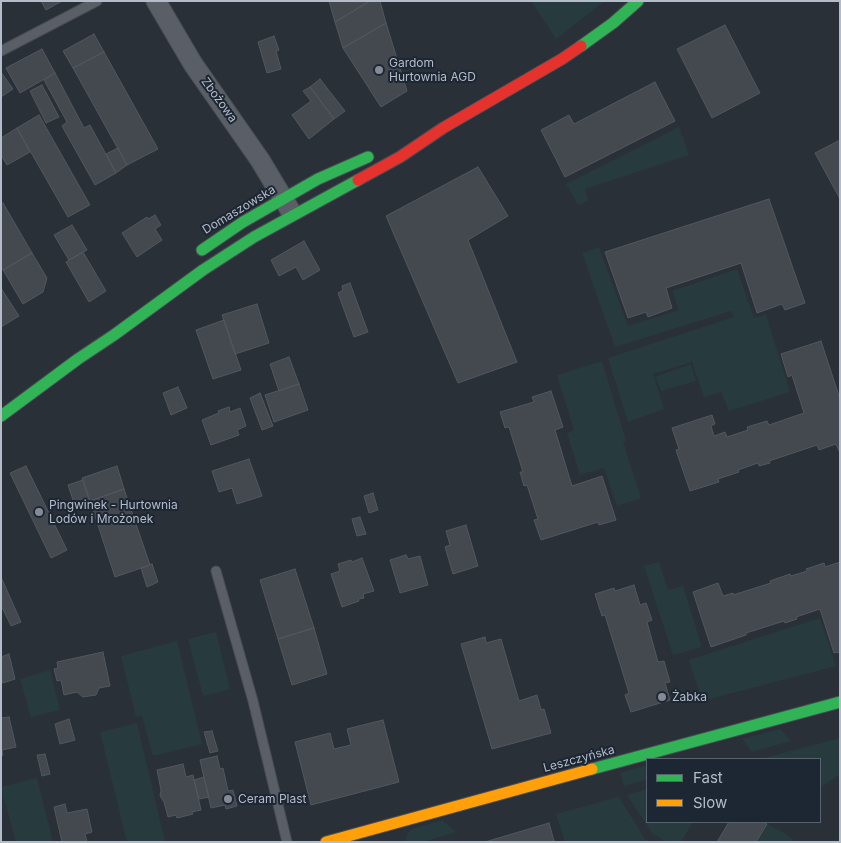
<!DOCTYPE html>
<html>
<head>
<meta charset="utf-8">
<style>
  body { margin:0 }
  #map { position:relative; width:841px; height:843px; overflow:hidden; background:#2a3038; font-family:Inter,sans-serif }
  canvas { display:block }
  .frame { position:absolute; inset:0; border:2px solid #b4bcc9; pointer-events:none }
  .legend { position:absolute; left:646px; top:758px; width:175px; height:65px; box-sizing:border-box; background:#1d2633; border:1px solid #59626f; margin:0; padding:6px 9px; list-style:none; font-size:15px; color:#b4bcc9 }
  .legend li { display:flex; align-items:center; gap:10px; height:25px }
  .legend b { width:25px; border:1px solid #59626f }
</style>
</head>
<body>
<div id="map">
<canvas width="841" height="843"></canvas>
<div class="frame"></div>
<ul class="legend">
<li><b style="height:6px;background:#30b455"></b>Fast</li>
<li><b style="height:6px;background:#ff9f0a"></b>Slow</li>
</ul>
</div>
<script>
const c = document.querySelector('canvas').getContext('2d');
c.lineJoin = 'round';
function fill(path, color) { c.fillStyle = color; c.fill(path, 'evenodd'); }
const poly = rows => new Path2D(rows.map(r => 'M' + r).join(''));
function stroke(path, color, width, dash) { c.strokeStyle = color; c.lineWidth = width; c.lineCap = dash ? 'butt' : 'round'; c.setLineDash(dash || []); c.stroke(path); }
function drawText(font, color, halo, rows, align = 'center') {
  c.font = font + ' Inter,sans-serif'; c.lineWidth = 4; c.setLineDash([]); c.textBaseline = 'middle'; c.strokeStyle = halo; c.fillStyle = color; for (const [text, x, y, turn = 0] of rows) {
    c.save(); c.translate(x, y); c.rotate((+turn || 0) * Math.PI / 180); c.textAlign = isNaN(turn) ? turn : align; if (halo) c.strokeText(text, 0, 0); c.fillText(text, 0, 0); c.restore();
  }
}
fill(poly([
  [531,1,605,1,556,39],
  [679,127,689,155,585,189,588,201,578,205,566,184],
  [599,247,628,326,679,310,672,291,737,269,754,318,766,315,790,392,729,411,721,392,704,397,692,362,653,374,664,409,628,422,608,358,734,317,731,311,615,347,582,253],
  [602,361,626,441,623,442,641,498,617,506,604,468,580,475,567,433,574,430,557,375],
  [691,364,696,381,661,391,655,377],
  [659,562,668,590,683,586,702,647,673,655,644,566],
  [820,618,836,666,702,701,689,660],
  [216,632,230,689,203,696,188,639],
  [177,641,202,744,153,756,142,716,136,717,121,656],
  [50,670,60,710,31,717,20,679],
  [137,723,165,842,127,842,100,732],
  [780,729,791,741,752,752,742,739],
  [840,738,840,774,820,788,820,759,760,759],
  [647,765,647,780,624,786,620,773],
  [37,778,53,842,16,842,1,787],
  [647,789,647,822,693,822,681,842,666,842,652,833,627,795],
  [619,797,645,839,650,842,565,842,556,814],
  [442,820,456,832,423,842,406,842,407,834,412,829],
  [767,824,786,834,794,842,756,842]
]), '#273a3e');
const building = poly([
  [41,1,62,1,46,10,41,1],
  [329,1,370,1,335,22,329,1],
  [370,1,380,1,386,23,343,48,335,22,370,1],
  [386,23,407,91,381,107,343,48,386,23],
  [725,25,760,93,712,118,677,49,725,25],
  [94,34,104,52,73,68,63,51,94,34],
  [274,36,279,50,276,51,281,69,267,73,258,42,274,36],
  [42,49,55,73,20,93,6,68,42,49],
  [104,52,158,149,127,165,73,68,104,52],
  [1,72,13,89,1,97,1,72],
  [55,73,84,128,90,125,116,173,95,185,62,126,67,122,44,80,55,73],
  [320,79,345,111,334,119,310,87,320,79],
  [655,82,675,121,565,177,541,130,569,115,574,124,655,82],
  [42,85,59,117,46,123,30,91,42,85],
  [310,87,334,119,309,139,292,115,311,101,303,91,310,87],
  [39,115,90,205,68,217,17,128,39,115],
  [17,128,30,152,7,165,1,155,1,138,17,128],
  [840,140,840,199,815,153,840,140],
  [118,148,127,165,116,173,106,154,118,148],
  [478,167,508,216,468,240,517,362,458,383,386,216,478,167],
  [769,199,805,303,785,310,782,304,757,313,741,263,666,288,672,308,648,317,646,312,628,318,605,252,769,199],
  [3,203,32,253,3,270,1,267,1,205,3,203],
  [155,215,161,225,155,229,162,240,137,257,122,233,147,217,148,219,155,215],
  [72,225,87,250,69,260,54,235,72,225],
  [304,241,320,270,303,280,296,267,279,276,271,260,304,241],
  [83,252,106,291,89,302,66,262,83,252],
  [32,253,47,278,43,292,23,304,3,270,32,253],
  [350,283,368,332,354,337,338,293,343,290,342,286,350,283],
  [1,288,19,316,1,327,1,288],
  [257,304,269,343,235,354,222,315,257,304],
  [224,320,241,370,213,379,196,330,224,320],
  [821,341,840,399,840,451,839,451,836,444,819,450,817,445,769,461,770,463,759,466,758,463,738,470,739,472,718,479,719,482,690,491,676,450,679,449,672,428,712,415,715,424,711,426,714,436,725,432,727,437,748,430,747,427,767,421,769,425,804,413,792,375,788,377,781,354,821,341],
  [289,357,299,384,279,391,270,364,289,357],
  [299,384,308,410,274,422,265,395,299,384],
  [178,387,187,408,171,415,163,393,178,387],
  [551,391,563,427,555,430,572,486,602,476,616,520,599,525,598,522,541,540,534,520,538,519,527,485,524,486,520,472,523,472,509,427,505,428,500,412,534,402,532,397,551,391],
  [260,393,273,426,262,430,250,398,260,393],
  [229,407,230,412,240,408,246,426,237,430,239,435,211,445,202,420,219,413,218,411,229,407],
  [249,459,262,496,237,504,232,488,219,492,212,471,249,459],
  [26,466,67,550,51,558,10,473,26,466],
  [117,466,124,489,90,501,82,478,117,466],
  [83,480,90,502,75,506,68,485,83,480],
  [124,489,150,565,115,577,90,501,124,489],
  [373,493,378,510,369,513,364,496,373,493],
  [360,517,366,534,357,536,352,519,360,517],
  [466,525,478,566,453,574,445,547,450,545,446,531,466,525],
  [406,555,408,559,420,556,428,585,400,593,390,560,406,555],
  [362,558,374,591,363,594,364,598,358,599,359,601,342,607,331,574,340,571,338,564,351,560,352,562,362,558],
  [840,562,840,652,834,653,820,609,796,617,797,619,785,623,784,621,746,633,746,635,711,647,693,592,718,583,723,596,733,593,733,595,771,583,770,581,790,574,791,576,807,571,806,569,824,563,825,567,840,562],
  [152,564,158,582,147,587,141,568,152,564],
  [295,569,314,628,278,639,260,580,295,569],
  [1,577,21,622,11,626,1,605,1,577],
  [634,585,640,605,646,603,652,620,647,622,658,662,664,661,670,682,665,683,670,700,631,712,625,695,629,693,605,615,602,616,595,594,614,588,615,591,634,585],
  [314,628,327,674,292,685,278,639,314,628],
  [485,637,486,643,501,639,519,701,537,695,541,710,544,709,551,733,492,749,461,644,485,637],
  [103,652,110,686,99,688,96,695,89,696,83,697,77,692,64,695,61,680,57,681,54,669,58,668,57,662,103,652],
  [9,654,15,679,3,683,1,677,1,657,9,654],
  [9,717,16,747,2,750,3,755,1,756,1,718,9,717],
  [69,719,75,740,60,744,55,724,69,719],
  [383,720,399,782,311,805,295,742,330,733,334,749,351,745,347,729,383,720],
  [212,731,218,751,210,753,204,732,212,731],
  [45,754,50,774,42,776,37,755,45,754],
  [217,756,220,769,223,768,228,791,233,790,237,806,226,809,225,805,211,808,200,760,217,756],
  [183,764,186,777,193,775,201,810,192,812,193,814,177,818,176,815,168,817,164,802,160,796,161,790,157,770,183,764],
  [204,777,209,797,199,799,194,780,204,777],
  [65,804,67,813,87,809,92,832,85,834,87,842,62,842,54,807,65,804],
  [729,822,762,822,767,824,756,842,717,842,729,822],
  [549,823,554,841,551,842,485,842,549,823]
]);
fill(building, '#444950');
stroke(building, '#52575f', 1);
const lane = poly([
  [1,51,97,1],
  [216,571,253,701,287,842]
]);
const street = poly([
  [156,1,193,64,260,160,290,210]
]);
const fast = poly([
  [581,46,613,23,638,1],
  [202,250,243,222,318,179,368,157],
  [1,416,78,359,114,335,203,270,254,237,358,180],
  [592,769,840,702]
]);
const slow = poly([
  [326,842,592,769]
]);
const jam = poly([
  [358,180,400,157,443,128,562,59,581,46]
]);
stroke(lane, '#484c53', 11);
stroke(street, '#484c53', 21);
stroke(fast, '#484c53', 13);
stroke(slow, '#484c53', 13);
stroke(jam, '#484c53', 13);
stroke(lane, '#5a5e66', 9);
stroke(street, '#5a5e66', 19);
stroke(fast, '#30b455', 11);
stroke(slow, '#ff9f0a', 11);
stroke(jam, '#e5322d', 11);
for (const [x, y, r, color] of [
  [379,70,5,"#848b96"],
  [39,512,5,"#848b96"],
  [662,697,5,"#848b96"],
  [228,799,5,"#848b96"]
]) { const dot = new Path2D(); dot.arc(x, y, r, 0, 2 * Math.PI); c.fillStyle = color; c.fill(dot); stroke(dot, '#1d2633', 2); }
drawText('12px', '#b4bcc9', '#1d2633', [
  ["Gardom",389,63],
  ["Hurtownia AGD",389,77],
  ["Pingwinek - Hurtownia",49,505],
  ["Lodów i Mrożonek",49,519],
  ["Żabka",672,697],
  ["Ceram Plast",238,799]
], 'left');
drawText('12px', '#b4bcc9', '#1d2633', [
  ["Zbożowa",219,100,54],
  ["Domaszowska",239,210,-31],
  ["Leszczyńska",579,759,-15]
]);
</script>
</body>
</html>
